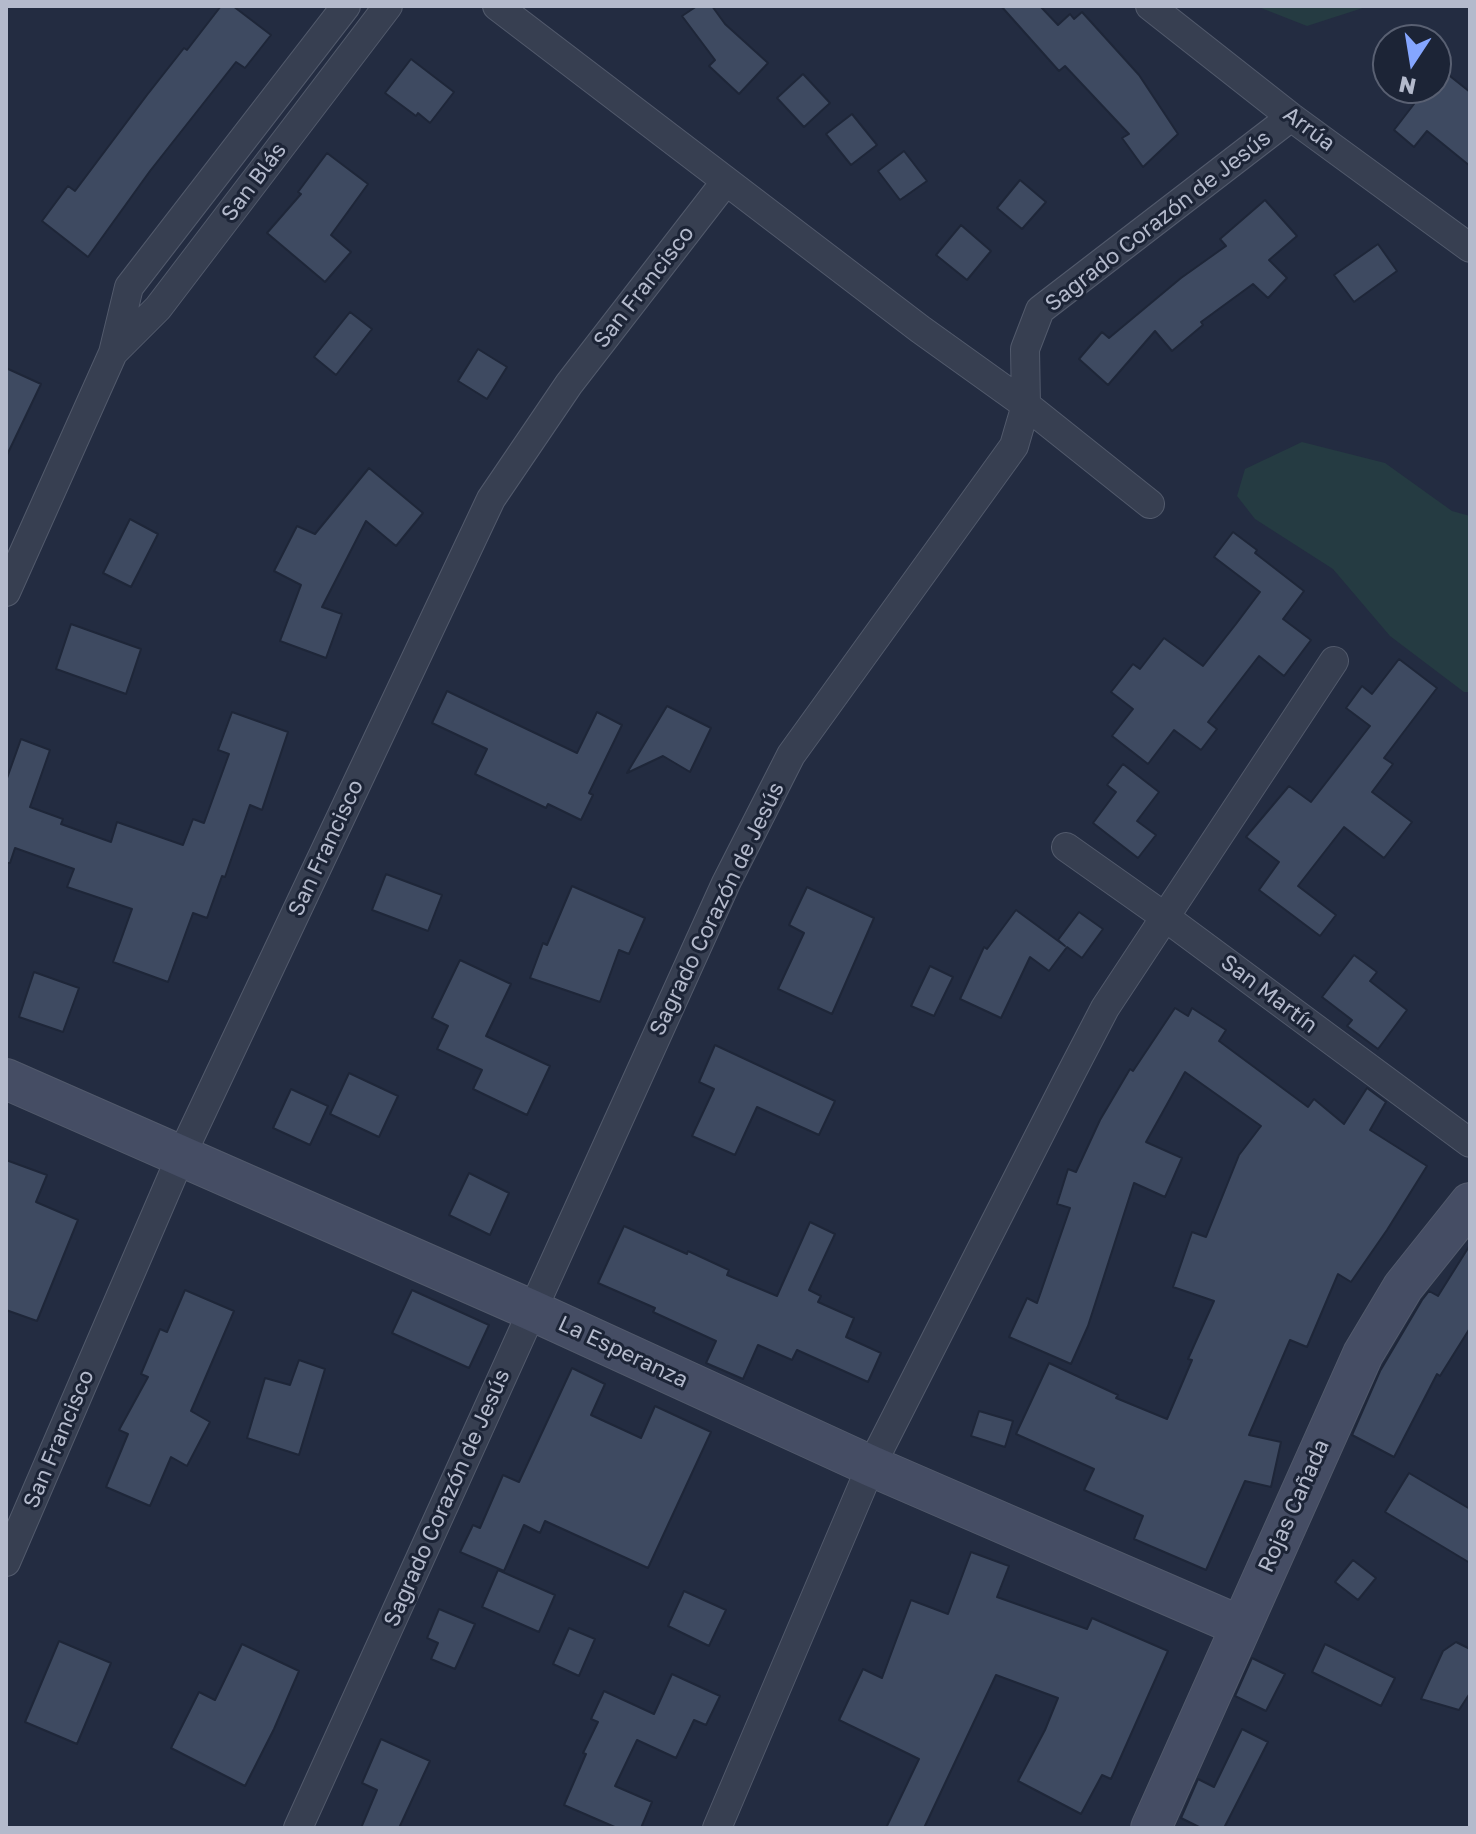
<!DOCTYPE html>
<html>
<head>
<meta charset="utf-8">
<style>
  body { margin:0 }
  #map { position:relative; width:1476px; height:1834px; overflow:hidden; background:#232c41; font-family:"Golos Text",sans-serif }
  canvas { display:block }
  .frame { position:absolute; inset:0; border:8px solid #b4bacc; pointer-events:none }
  .north { position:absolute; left:1372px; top:24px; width:80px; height:80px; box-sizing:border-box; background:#1c2436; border:2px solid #596072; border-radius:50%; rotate:192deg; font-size:22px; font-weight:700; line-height:32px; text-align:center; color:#b4bacc }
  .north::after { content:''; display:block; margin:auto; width:28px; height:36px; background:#85a6ff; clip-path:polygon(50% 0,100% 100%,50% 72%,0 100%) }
</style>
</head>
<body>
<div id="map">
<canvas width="1476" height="1834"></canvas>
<div class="frame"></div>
<div class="north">N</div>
</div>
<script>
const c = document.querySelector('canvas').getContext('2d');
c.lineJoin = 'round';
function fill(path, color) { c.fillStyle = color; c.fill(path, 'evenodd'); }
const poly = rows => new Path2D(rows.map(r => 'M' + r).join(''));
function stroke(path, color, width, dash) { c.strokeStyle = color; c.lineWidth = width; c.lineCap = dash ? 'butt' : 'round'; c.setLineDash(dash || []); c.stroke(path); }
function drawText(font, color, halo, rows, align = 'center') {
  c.font = font + ' "Golos Text",sans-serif'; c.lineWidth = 6; c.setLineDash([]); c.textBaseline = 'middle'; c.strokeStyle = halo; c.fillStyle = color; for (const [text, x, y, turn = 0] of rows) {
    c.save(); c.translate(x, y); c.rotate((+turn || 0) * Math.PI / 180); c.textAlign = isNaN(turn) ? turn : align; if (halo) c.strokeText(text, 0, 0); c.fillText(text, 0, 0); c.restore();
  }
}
fill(poly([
  [1256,6,1369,6,1307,26],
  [1302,442,1385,463,1452,511,1470,516,1470,692,1464,692,1390,636,1333,569,1255,519,1237,496,1245,469]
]), '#253b42');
const building = poly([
  [221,6,233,6,271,35,245,68,236,62,150,171,88,257,42,221,68,186,75,191,147,95,184,48,187,50,221,6],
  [697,6,712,6,725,24,768,63,739,94,709,66,715,60,682,16,697,6],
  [1001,6,1040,6,1058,25,1070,14,1074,19,1082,12,1139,75,1178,134,1143,167,1122,138,1129,134,1065,66,1059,71,1001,6],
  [411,59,454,92,430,123,418,113,416,116,385,93,411,59],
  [1436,65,1470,92,1470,166,1427,131,1414,147,1394,130,1414,104,1394,88,1436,88,1436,65],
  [803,74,830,103,804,127,777,98,803,74],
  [852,114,877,145,851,165,826,134,852,114],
  [904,151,927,181,900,200,878,171,904,151],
  [327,153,368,184,331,235,351,252,325,282,267,233,301,194,298,192,327,153],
  [1020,180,1046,202,1022,229,997,208,1020,180],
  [1265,200,1297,236,1269,260,1287,278,1268,298,1253,284,1201,322,1203,325,1172,351,1155,331,1108,385,1079,359,1102,332,1109,338,1181,278,1226,246,1220,239,1265,200],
  [961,225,991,251,967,280,936,255,961,225],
  [1378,244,1397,271,1354,302,1334,275,1378,244],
  [350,312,372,329,336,375,314,357,350,312],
  [478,349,507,367,487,399,458,381,478,349],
  [6,368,41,384,6,457,6,368],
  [369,468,423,513,396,546,366,521,322,607,342,614,326,658,280,641,301,585,274,571,297,526,315,534,369,468],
  [130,519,158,534,131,587,103,573,130,519],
  [1233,532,1257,550,1255,553,1304,591,1283,619,1311,640,1284,676,1259,656,1208,722,1217,729,1201,750,1174,730,1148,764,1112,736,1133,709,1111,692,1133,664,1140,669,1164,638,1203,666,1236,624,1260,592,1214,557,1233,532],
  [71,624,141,649,126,694,56,669,71,624],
  [1399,659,1437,688,1384,758,1393,764,1372,792,1412,822,1384,858,1344,827,1298,886,1336,915,1320,936,1259,890,1279,862,1246,837,1289,786,1311,802,1370,726,1346,708,1362,686,1372,694,1399,659],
  [447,691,577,753,597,712,622,725,589,793,593,795,581,820,548,804,546,808,475,774,487,749,432,723,447,691],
  [667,706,711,728,690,772,663,756,627,773,667,706],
  [232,712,288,732,262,810,250,805,225,877,222,876,207,918,193,913,168,982,113,962,132,909,67,887,74,869,15,848,10,863,6,863,6,781,21,739,50,750,30,807,63,819,61,824,111,842,117,822,183,845,193,819,204,823,229,754,218,750,232,712],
  [1123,764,1159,792,1137,821,1156,835,1138,858,1093,823,1116,792,1107,785,1123,764],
  [386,874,442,895,428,931,372,910,386,874],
  [572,886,645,918,629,954,619,950,600,1002,530,978,543,943,547,945,572,886],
  [807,887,874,918,832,1014,778,989,804,933,789,925,807,887],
  [1016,910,1065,946,1058,940,1079,912,1103,929,1082,958,1067,947,1049,971,1030,957,1001,1018,960,999,984,947,987,949,1016,910],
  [1354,955,1377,972,1370,981,1407,1010,1378,1049,1347,1026,1352,1020,1322,997,1354,955],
  [460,960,511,984,486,1036,550,1066,527,1115,473,1089,482,1070,437,1049,448,1026,432,1018,460,960],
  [930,966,953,977,934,1016,911,1006,930,966],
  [34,972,79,988,63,1032,19,1017,34,972],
  [1175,1008,1188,1016,1192,1008,1226,1030,1219,1041,1308,1107,1314,1099,1344,1124,1367,1088,1386,1102,1370,1130,1427,1166,1387,1230,1351,1282,1338,1274,1307,1347,1290,1340,1249,1435,1281,1442,1271,1487,1245,1481,1206,1570,1134,1539,1143,1516,1084,1490,1094,1469,1016,1434,1049,1363,1118,1395,1116,1398,1167,1419,1192,1360,1188,1359,1214,1301,1173,1287,1192,1232,1206,1237,1239,1155,1261,1126,1185,1072,1146,1142,1182,1158,1165,1197,1134,1183,1088,1326,1071,1364,1009,1337,1027,1298,1037,1303,1070,1208,1057,1204,1068,1169,1076,1172,1100,1120,1130,1069,1133,1071,1175,1008],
  [715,1045,835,1101,819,1135,757,1107,735,1155,692,1136,714,1089,699,1082,715,1045],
  [349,1073,398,1096,379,1137,330,1114,349,1073],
  [291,1089,328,1106,310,1145,273,1128,291,1089],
  [6,1160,47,1175,36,1202,78,1220,37,1321,6,1310,6,1160],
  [469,1173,509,1193,490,1235,449,1215,469,1173],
  [810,1222,835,1234,809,1290,821,1296,818,1302,854,1318,846,1337,881,1353,868,1382,797,1350,792,1360,758,1345,743,1379,706,1363,716,1341,653,1312,655,1308,598,1283,624,1226,687,1254,688,1251,729,1270,727,1275,777,1296,810,1222],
  [1470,1245,1470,1328,1440,1376,1437,1374,1394,1457,1352,1435,1380,1371,1422,1300,1429,1291,1438,1296,1470,1245],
  [185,1290,234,1311,191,1411,210,1422,187,1466,171,1457,150,1506,106,1487,128,1434,119,1430,148,1377,141,1374,160,1329,167,1332,185,1290],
  [412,1290,489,1325,469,1368,392,1333,412,1290],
  [299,1360,325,1369,299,1455,247,1438,265,1378,290,1385,299,1360],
  [572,1368,605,1384,591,1415,641,1438,655,1406,711,1432,648,1568,545,1521,540,1533,524,1525,504,1571,460,1552,473,1525,480,1528,503,1475,519,1482,572,1368],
  [979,1411,1013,1421,1005,1447,971,1436,979,1411],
  [1409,1473,1470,1509,1470,1563,1385,1512,1409,1473],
  [971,1552,1009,1566,997,1597,1087,1629,1092,1618,1168,1651,1111,1779,1102,1775,1081,1814,1018,1781,1045,1730,1058,1698,996,1675,924,1828,886,1828,919,1759,839,1720,863,1669,882,1678,911,1600,948,1614,971,1552],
  [1353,1560,1376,1578,1358,1600,1335,1582,1353,1560],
  [498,1570,555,1595,539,1632,482,1607,498,1570],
  [684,1591,726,1610,709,1646,668,1626,684,1591],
  [439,1609,475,1624,455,1669,431,1659,438,1643,427,1638,439,1609],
  [569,1628,595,1639,579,1676,553,1664,569,1628],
  [59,1641,111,1663,77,1744,25,1722,59,1641],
  [1456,1642,1470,1649,1470,1693,1459,1710,1421,1699,1443,1651,1456,1642],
  [242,1644,299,1671,274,1729,245,1786,171,1748,199,1692,215,1700,242,1644],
  [1325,1644,1395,1678,1381,1706,1312,1672,1325,1644],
  [1252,1658,1285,1674,1266,1711,1235,1696,1252,1658],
  [672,1674,720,1696,706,1725,694,1720,676,1758,637,1740,615,1786,652,1802,641,1828,617,1828,564,1805,586,1754,583,1753,598,1722,591,1719,604,1691,654,1714,672,1674],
  [1242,1729,1268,1742,1224,1828,1201,1828,1181,1818,1198,1779,1214,1787,1242,1729],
  [381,1739,430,1761,399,1828,361,1828,377,1790,362,1783,381,1739]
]);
fill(building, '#3e4a61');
stroke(building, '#1e2638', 2);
const street = poly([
  [497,6,920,329,1026,405,1150,504],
  [1150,6,1291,117,1470,248],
  [114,352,158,308,388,6],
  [6,592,113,353,129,287,346,6],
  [1066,847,1165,917,1470,1143],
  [6,1562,181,1156,491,499,569,384,726,181],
  [298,1828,726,883,791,755,1014,446,1026,405,1025,349,1040,310,1291,117],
  [717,1828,871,1466,1067,1081,1105,1008,1334,661]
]);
const secondary = poly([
  [6,1079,531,1310,871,1466,1240,1626],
  [1151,1828,1363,1354,1403,1287,1470,1203]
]);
stroke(street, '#525a6c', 30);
stroke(secondary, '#525a6c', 42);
stroke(street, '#373f51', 28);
stroke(secondary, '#454d64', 40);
drawText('22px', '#b4bacc', '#1c2436', [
  ["Arrúa",1309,129,37],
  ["San Blás",254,182,-53],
  ["Sagrado Corazón de Jesús",1158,221,-38],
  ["San Francisco",644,287,-52],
  ["San Francisco",326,848,-65],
  ["Sagrado Corazón de Jesús",717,909,-64],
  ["San Martín",1269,994,37],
  ["La Esperanza",623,1352,25],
  ["San Francisco",59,1439,-67],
  ["Sagrado Corazón de Jesús",447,1498,-66],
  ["Rojas Cañada",1294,1506,-66]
]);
</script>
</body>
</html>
